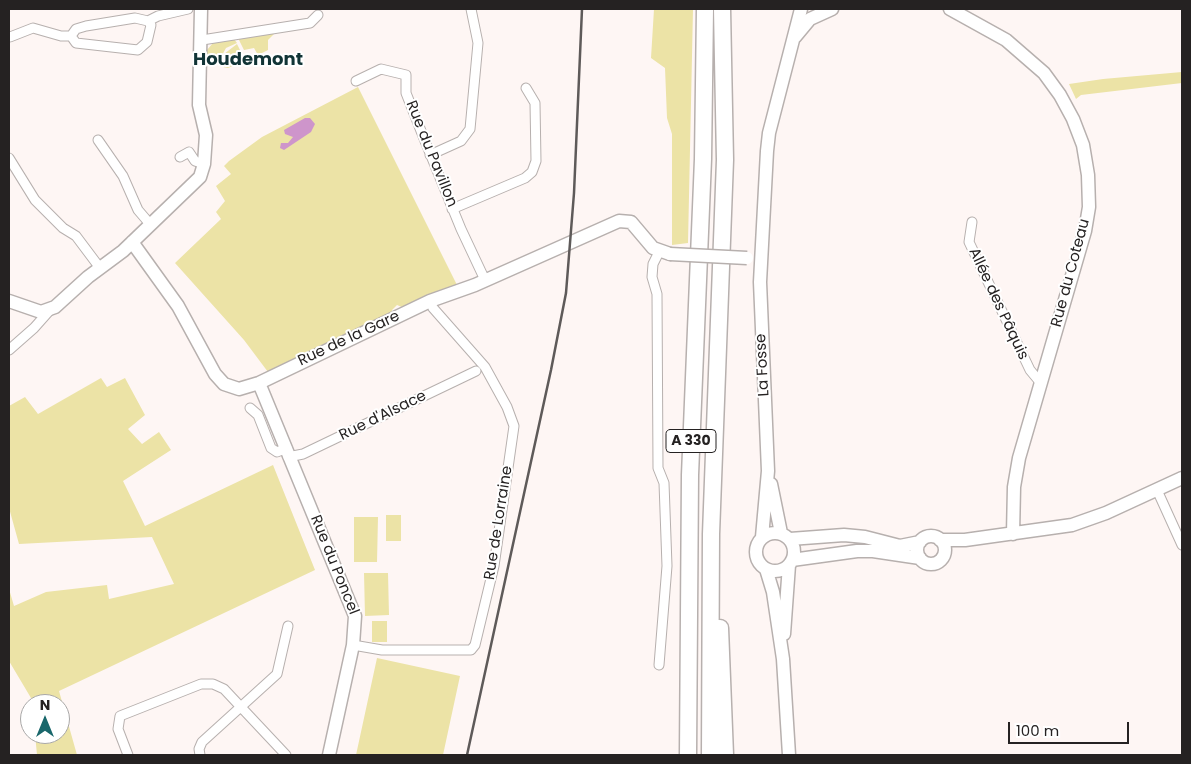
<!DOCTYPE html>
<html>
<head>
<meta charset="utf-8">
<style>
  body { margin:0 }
  #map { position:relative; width:1191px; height:764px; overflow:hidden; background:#fef6f4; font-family:Poppins,sans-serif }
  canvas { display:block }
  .frame { position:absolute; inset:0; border:10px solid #252222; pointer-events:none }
  .north { position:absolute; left:20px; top:694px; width:50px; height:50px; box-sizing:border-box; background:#fff; border:1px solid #a8a7a7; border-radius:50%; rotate:0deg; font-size:14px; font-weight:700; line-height:20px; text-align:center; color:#252222 }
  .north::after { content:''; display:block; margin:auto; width:18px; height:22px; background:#19676b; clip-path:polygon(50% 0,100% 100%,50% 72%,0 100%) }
  .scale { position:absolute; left:1008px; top:722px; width:121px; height:22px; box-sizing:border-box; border:2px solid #252222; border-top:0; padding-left:6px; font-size:15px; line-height:18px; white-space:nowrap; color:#252222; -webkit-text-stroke:4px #fff; paint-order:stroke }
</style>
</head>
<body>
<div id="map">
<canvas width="1191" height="764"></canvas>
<div class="frame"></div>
<div class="north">N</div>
<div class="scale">100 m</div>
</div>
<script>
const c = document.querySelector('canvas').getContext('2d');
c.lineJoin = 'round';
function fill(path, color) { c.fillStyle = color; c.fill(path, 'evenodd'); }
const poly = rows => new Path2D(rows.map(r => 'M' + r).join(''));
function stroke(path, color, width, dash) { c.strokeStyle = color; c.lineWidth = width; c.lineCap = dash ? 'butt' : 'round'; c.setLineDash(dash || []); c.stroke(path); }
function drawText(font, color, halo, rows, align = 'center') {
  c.font = font + ' Poppins,sans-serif'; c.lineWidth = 4; c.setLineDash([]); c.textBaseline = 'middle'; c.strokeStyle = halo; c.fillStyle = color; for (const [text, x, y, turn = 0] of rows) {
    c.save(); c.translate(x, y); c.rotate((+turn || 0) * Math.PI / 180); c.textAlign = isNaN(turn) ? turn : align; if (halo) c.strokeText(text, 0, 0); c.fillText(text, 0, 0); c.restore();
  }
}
fill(poly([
  [654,9,693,9,688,243,672,245,672,134,667,118,665,68,651,58],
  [276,32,268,40,268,50,258,55,254,48,244,50,239,40,239,38],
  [234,39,237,43,226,48,220,59,215,59,212,64,206,64,207,50,213,43],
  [237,44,241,52,234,58,237,64,228,68,223,67,224,54],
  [1182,72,1182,83,1081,95,1076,99,1069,84,1103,79],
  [358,87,457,285,404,308,397,305,392,310,392,313,268,372,244,340,175,263,221,219,216,212,225,201,216,186,231,174,224,166,229,161,262,137],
  [101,378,107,387,125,378,145,415,128,429,142,444,159,432,171,450,123,481,145,526,273,465,315,570,59,691,77,755,37,755,35,734,60,734,60,704,32,704,31,698,9,661,9,589,14,606,46,592,107,585,109,599,174,584,152,537,19,544,9,508,9,406,25,397,38,414],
  [386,515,401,515,401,541,386,541],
  [354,517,378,517,377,562,354,562],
  [364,573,388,573,389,615,365,616],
  [372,621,387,621,387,642,372,642],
  [377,658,460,676,443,755,356,755]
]), '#ece3a6');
fill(poly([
  [305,118,310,118,315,124,311,132,284,150,280,148,281,143,288,143,293,137,285,134,284,130]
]), '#ce95cb');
const street = poly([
  [148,21,151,25,147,42,138,50,76,43,71,36,76,29,86,26,135,18,148,21,158,16,188,9],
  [10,37,33,28,61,36,71,36],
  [202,40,310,23,318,15],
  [356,81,381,69,406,75,406,93,423,136,461,229,485,280],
  [98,140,123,176,138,210,150,224],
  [430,155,461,141,470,129,478,43,471,9],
  [180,157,189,152,195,161,204,164],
  [9,158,35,200,63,228,76,236,100,268],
  [452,209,525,178,532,172,536,161,535,103,526,88],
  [972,222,969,242,1030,370,1040,382],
  [9,350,34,328,50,310],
  [250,408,258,415,271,448,277,452,287,448],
  [288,457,303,454,476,371],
  [1157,490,1182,545],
  [353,645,382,650,471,650,475,645,494,566,514,426,507,407,485,367,433,308,430,301],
  [659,665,667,566,664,483,658,468,657,294,652,277,653,264,659,252],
  [128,755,118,729,120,716,201,684,213,684,224,689,286,755],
  [200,755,199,749,202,742,277,674,288,626]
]);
const secondary = poly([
  [950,9,1006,40,1044,73,1060,95,1073,119,1083,145,1088,175,1089,207,1085,231,1019,458,1014,487,1013,534],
  [795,37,810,19,832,9],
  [132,242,178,306,215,374,224,384,239,389,259,383,430,301,475,285,619,221,631,222,653,248,670,254],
  [9,301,41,312,55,307,88,277,123,251,200,177,204,164,206,135,199,105,201,9],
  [259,383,355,616,353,645,329,755],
  [771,484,781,533],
  '756 552a19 19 0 1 1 38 0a19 19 0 1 1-38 0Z',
  '917 550a14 14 0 1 1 28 0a14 14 0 1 1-28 0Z',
  [762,537,768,471,760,282,767,151,769,133,801,9],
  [790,539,844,535,865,537,900,546,920,542],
  [940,540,965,540,1072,525,1106,513,1182,478],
  [792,560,857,551,873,551,920,558],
  [766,569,773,592,783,659,789,755],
  [784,634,789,565]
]);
const highway = poly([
  [720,628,725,755],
  [688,755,690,475,703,159,705,9],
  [710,755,711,534,725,160,722,9]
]);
stroke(street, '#b7b0ae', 11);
stroke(secondary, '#b7b0ae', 15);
stroke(highway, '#b7b0ae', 19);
stroke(street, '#fff', 9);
stroke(secondary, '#fff', 12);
stroke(highway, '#fff', 16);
stroke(poly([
  [467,755,551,370,566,293,574,193,582,9]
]), '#5e5a59', 2.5);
const secondaryBridge = poly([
  [670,254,747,258]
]);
stroke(secondaryBridge, '#b7b0ae', 15, []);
stroke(secondaryBridge, '#fff', 12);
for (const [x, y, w] of [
  [691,441,50]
]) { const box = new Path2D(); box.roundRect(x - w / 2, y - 11.5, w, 23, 4); c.fillStyle = '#fff'; c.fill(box); stroke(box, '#252222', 1); }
drawText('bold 14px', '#252222', null, [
  ["A 330",691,441]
]);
drawText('15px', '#252222', '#fff', [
  ["Rue du Pavillon",431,154,68],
  ["Rue du Coteau",1071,273,-75],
  ["Allée des Pâquis",998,304,65],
  ["Rue de la Gare",349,339,-25],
  ["La Fosse",763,365,-93],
  ["Rue d'Alsace",383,416,-26],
  ["Rue de Lorraine",499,523,-81],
  ["Rue du Poncel",334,565,68]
]);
drawText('bold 18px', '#113436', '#fff', [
  ["Houdemont",248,60]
]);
</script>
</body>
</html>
